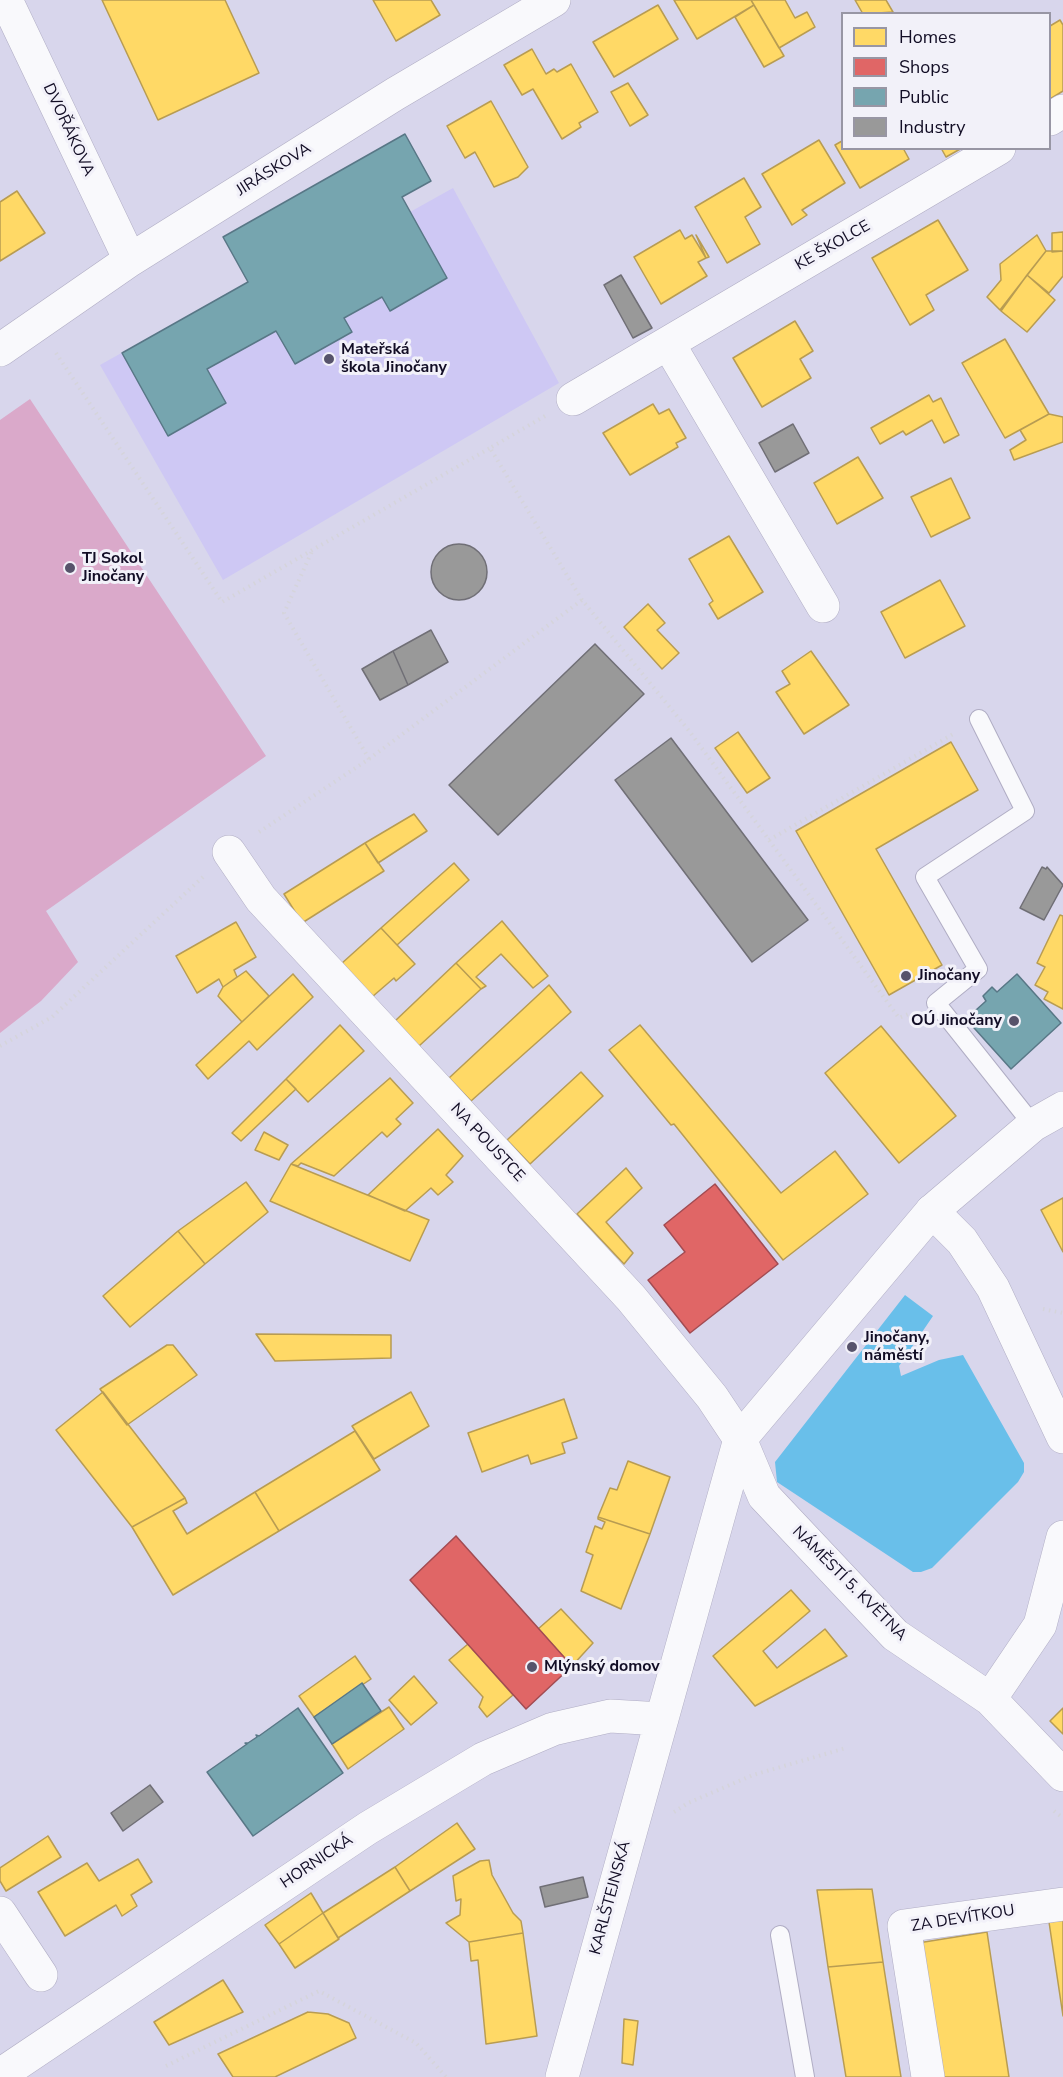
<!DOCTYPE html>
<html>
<head>
<meta charset="utf-8">
<style>
  body { margin:0 }
  #map { position:relative; width:1063px; height:2077px; overflow:hidden; background:#d8d6ec; font-family:"Nunito Sans",sans-serif }
  canvas { display:block }
  .legend { position:absolute; left:841px; top:12px; width:210px; height:138px; box-sizing:border-box; background:#f2f1f9; border:2px solid #9896a4; margin:0; padding:8px 10px; list-style:none; font-size:18px; color:#120d25 }
  .legend li { display:flex; align-items:center; gap:12px; height:30px }
  .legend b { width:30px; border:2px solid #9896a4 }
</style>
</head>
<body>
<div id="map">
<canvas width="1063" height="2077"></canvas>
<ul class="legend">
<li><b style="height:16px;background:#ffd966"></b>Homes</li>
<li><b style="height:16px;background:#e06666"></b>Shops</li>
<li><b style="height:16px;background:#76a5af"></b>Public</li>
<li><b style="height:16px;background:#999"></b>Industry</li>
</ul>
</div>
<script>
const c = document.querySelector('canvas').getContext('2d');
c.lineJoin = 'round';
function fill(path, color) { c.fillStyle = color; c.fill(path, 'evenodd'); }
const poly = rows => new Path2D(rows.map(r => 'M' + r).join(''));
function stroke(path, color, width, dash) { c.strokeStyle = color; c.lineWidth = width; c.lineCap = dash ? 'butt' : 'round'; c.setLineDash(dash || []); c.stroke(path); }
function drawText(font, color, halo, rows, align = 'center') {
  c.font = font + ' "Nunito Sans",sans-serif'; c.lineWidth = 6; c.setLineDash([]); c.textBaseline = 'middle'; c.strokeStyle = halo; c.fillStyle = color; for (const [text, x, y, turn = 0] of rows) {
    c.save(); c.translate(x, y); c.rotate((+turn || 0) * Math.PI / 180); c.textAlign = isNaN(turn) ? turn : align; if (halo) c.strokeText(text, 0, 0); c.fillText(text, 0, 0); c.restore();
  }
}
fill(poly([
  [405,134,431,181,402,197,410,212,453,188,559,383,223,580,100,365,248,282,223,237]
]), '#cec8f4');
fill(poly([
  [30,399,266,756,46,911,78,962,41,1001,0,1033,0,420]
]), '#daa9ca');
fill(poly([
  [905,1295,933,1316,899,1366,901,1376,939,1360,963,1355,1024,1463,1024,1472,1018,1482,932,1568,921,1572,913,1572,777,1482,775,1462]
]), '#69bfea');
const homes = poly([
  [102,0,225,0,259,73,158,120,102,0],
  [373,0,431,0,440,15,396,41,373,0],
  [674,0,751,0,754,5,697,39,674,0],
  [751,0,785,0,795,18,807,12,815,27,779,48,751,0],
  [855,0,886,0,893,12,863,14,855,0],
  [658,5,678,39,614,77,593,42,658,5],
  [754,5,784,56,764,67,735,17,754,5],
  [1060,20,1063,25,1063,91,1050,99,1050,26,1060,20],
  [532,49,546,74,554,69,557,72,571,64,598,112,579,123,581,127,562,139,533,89,522,95,504,65,532,49],
  [628,83,648,115,630,126,611,92,628,83],
  [491,101,528,167,518,177,494,187,475,152,465,158,447,126,491,101],
  [819,140,845,183,802,210,807,215,792,225,762,174,819,140],
  [842,141,842,148,903,148,909,159,860,188,835,145,842,141],
  [941,148,962,148,946,157,941,148],
  [744,178,761,207,745,217,760,244,727,263,695,207,744,178],
  [17,191,45,233,0,261,0,202,17,191],
  [938,220,968,270,926,295,934,310,910,325,872,258,938,220],
  [680,230,685,239,692,235,706,258,698,262,707,276,661,304,634,257,680,230],
  [1063,232,1063,251,1052,252,1052,233,1063,232],
  [696,235,709,257,706,258,696,235],
  [1037,235,1046,251,1000,310,987,297,1001,280,1000,264,1037,235],
  [1046,251,1063,251,1063,276,1049,293,1027,275,1046,251],
  [1027,275,1055,300,1027,332,1001,311,1027,275],
  [795,321,813,351,800,359,811,378,762,407,733,358,795,321],
  [1005,339,1049,414,1005,438,962,363,1005,339],
  [929,395,933,402,941,398,959,435,944,443,932,420,906,435,903,431,880,444,871,428,929,395],
  [653,404,659,414,669,409,686,438,676,443,678,447,630,475,603,433,653,404],
  [1049,414,1063,417,1063,442,1014,460,1010,450,1026,440,1020,430,1049,414],
  [858,457,883,498,837,524,814,483,858,457],
  [951,478,970,518,931,537,911,497,951,478],
  [729,536,763,592,718,619,709,604,713,601,689,559,729,536],
  [940,580,965,626,905,658,881,612,940,580],
  [648,604,665,623,657,630,679,653,662,669,624,627,648,604],
  [811,651,849,705,804,734,776,692,790,684,782,671,811,651],
  [738,732,770,778,747,793,715,748,738,732],
  [951,742,978,790,876,849,942,965,889,995,796,831,951,742],
  [414,814,427,831,378,863,365,843,414,814],
  [365,843,384,871,302,923,284,894,365,843],
  [454,863,469,880,397,945,381,928,454,863],
  [1060,915,1063,916,1063,1009,1044,999,1048,992,1035,985,1045,967,1037,963,1060,915],
  [502,921,548,976,533,988,501,954,476,977,486,986,481,989,456,963,502,921],
  [236,922,256,957,234,970,237,977,223,987,219,979,197,993,176,956,236,922],
  [381,928,415,964,396,981,394,978,372,997,341,964,381,928],
  [456,963,481,989,419,1046,395,1021,456,963],
  [246,971,269,996,242,1022,218,996,223,987,246,971],
  [293,974,313,997,257,1050,249,1041,208,1079,196,1065,293,974],
  [549,985,571,1012,471,1101,449,1078,549,985],
  [340,1025,364,1051,308,1102,286,1079,340,1025],
  [640,1025,781,1193,835,1151,868,1194,783,1260,674,1124,671,1125,609,1050,640,1025],
  [881,1026,956,1116,899,1163,825,1073,881,1026],
  [581,1072,603,1096,530,1164,507,1140,581,1072],
  [390,1078,413,1103,396,1119,401,1124,387,1137,382,1132,334,1176,301,1163,298,1166,291,1164,390,1078],
  [286,1079,296,1089,241,1141,232,1133,286,1079],
  [438,1129,463,1156,446,1175,453,1182,438,1195,431,1188,405,1211,368,1195,438,1129],
  [264,1132,288,1145,279,1160,255,1150,264,1132],
  [291,1164,429,1220,410,1261,270,1201,291,1164],
  [626,1168,642,1188,606,1222,633,1253,624,1264,577,1214,626,1168],
  [246,1182,268,1212,205,1264,178,1231,246,1182],
  [1063,1198,1063,1252,1041,1210,1063,1198],
  [178,1231,205,1264,130,1327,103,1296,178,1231],
  [256,1334,391,1335,391,1358,275,1361,256,1334],
  [167,1345,173,1345,197,1375,127,1425,100,1389,167,1345],
  [103,1392,185,1498,132,1527,56,1430,103,1392],
  [411,1392,429,1426,374,1459,352,1426,411,1392],
  [564,1399,577,1438,562,1443,565,1453,531,1464,528,1455,482,1472,468,1433,564,1399],
  [355,1431,380,1470,279,1531,255,1492,355,1431],
  [628,1461,670,1477,650,1534,598,1517,610,1488,617,1490,628,1461],
  [255,1492,279,1531,173,1595,132,1527,185,1498,187,1503,173,1511,187,1534,255,1492],
  [598,1517,650,1534,621,1609,581,1591,593,1555,586,1552,595,1526,602,1529,605,1522,598,1519,598,1517],
  [791,1590,810,1611,763,1651,777,1668,825,1629,847,1656,755,1706,713,1656,791,1590],
  [561,1609,593,1643,572,1666,538,1629,561,1609],
  [468,1644,513,1695,487,1717,479,1707,483,1697,449,1660,468,1644],
  [355,1656,371,1679,314,1717,299,1696,355,1656],
  [414,1676,437,1703,411,1725,389,1700,414,1676],
  [389,1707,404,1729,348,1769,332,1744,389,1707],
  [1063,1708,1063,1734,1050,1721,1063,1708],
  [457,1823,475,1849,410,1891,395,1867,457,1823],
  [48,1836,61,1857,6,1891,0,1881,0,1868,48,1836],
  [138,1859,152,1882,131,1895,137,1906,122,1916,116,1905,65,1936,38,1892,87,1863,99,1881,138,1859],
  [489,1860,492,1875,513,1913,521,1921,523,1933,469,1942,446,1923,460,1915,461,1899,456,1901,453,1876,480,1861,489,1860],
  [395,1867,410,1891,338,1938,323,1913,395,1867],
  [872,1889,883,1962,828,1967,817,1890,872,1889],
  [311,1893,323,1913,279,1944,265,1925,311,1893],
  [323,1913,339,1939,295,1968,279,1944,323,1913],
  [1063,1920,1063,2016,1049,1922,1063,1920],
  [987,1932,1009,2077,939,2077,918,1943,987,1932],
  [523,1933,537,2036,486,2044,478,1960,471,1961,469,1942,523,1933],
  [883,1962,901,2077,846,2077,828,1967,883,1962],
  [223,1980,243,2012,169,2045,154,2022,223,1980],
  [308,2012,328,2014,349,2023,356,2038,275,2077,233,2077,218,2054,308,2012],
  [624,2019,638,2021,633,2065,622,2063,624,2019]
]);
fill(homes, '#ffd966');
stroke(homes, '#b89c52', 1.5);
const shops = poly([
  [715,1184,778,1264,690,1333,648,1280,685,1252,664,1225,715,1184],
  [456,1536,572,1666,526,1709,410,1580,456,1536]
]);
fill(shops, '#e06666');
stroke(shops, '#a24b52', 1.5);
const public = poly([
  [405,134,431,181,402,197,447,278,390,311,382,297,344,318,352,332,295,364,276,331,207,369,226,403,168,436,122,353,248,282,223,237,405,134],
  [1017,974,1061,1023,1011,1069,966,1019,986,1001,983,996,992,987,997,992,1017,974],
  [362,1683,381,1711,332,1744,314,1717,362,1683],
  [298,1708,343,1773,253,1836,207,1772,247,1744,245,1743,248,1743,257,1737,256,1735,259,1736,298,1708]
]);
fill(public, '#76a5af');
stroke(public, '#587786', 1.5);
const industry = poly([
  [621,275,652,328,633,338,604,285,621,275],
  [793,424,809,453,775,472,759,443,793,424],
  '431 572a28 28 0 1 1 56 0a28 28 0 1 1-56 0Z',
  [431,630,448,662,408,685,393,651,431,630],
  [595,644,644,694,498,835,449,785,595,644],
  [393,651,408,685,380,700,362,669,393,651],
  [671,738,808,920,752,962,615,780,671,738],
  [1042,867,1046,869,1047,867,1063,885,1044,920,1020,908,1042,867],
  [150,1785,163,1802,123,1831,111,1813,150,1785],
  [583,1877,588,1897,545,1907,540,1887,583,1877]
]);
fill(industry, '#999');
stroke(industry, '#706f76', 1.5);
const service = poly([
  [979,719,1025,811,925,877,978,969,936,1003,1033,1125],
  [780,1935,805,2077]
]);
const minor = poly([
  [6,0,130,260],
  [1050,119,1063,111],
  [668,343,823,606],
  [0,350,130,260,395,94,554,0],
  [573,399,999,148],
  [229,852,261,899,631,1298,712,1397,740,1439,764,1496,895,1635,990,1699,1040,1625,1063,1537],
  [932,1211,962,1241,993,1288,1063,1437],
  [990,1699,1063,1775],
  [0,1913,41,1975],
  [928,2077,904,1926,1063,1904]
]);
const tertiary = poly([
  [0,2075,368,1828,483,1759,553,1729,610,1716,662,1719],
  [562,2077,740,1439,932,1211,1033,1125,1063,1108]
]);
stroke(service, '#b0adc4', 20);
stroke(minor, '#b0adc4', 34);
stroke(tertiary, '#b0adc4', 34);
stroke(poly([
  [56,353,222,602,490,448],
  [545,416,490,448,582,600,690,732,899,1018,911,1013],
  [369,759,582,600],
  [259,832,369,759,284,613,313,549],
  [769,840,955,733],
  [0,1046,52,1017,204,876],
  [1043,1309,1063,1313],
  [1054,1811,1063,1818],
  [674,1812,688,1803,753,1775,846,1748],
  [166,2066,319,1991,416,2043,446,2077]
]), '#d5d4db', 4, [1.5, 4.5]);
stroke(service, '#f9f9fc', 18);
stroke(minor, '#f9f9fc', 33);
stroke(tertiary, '#f9f9fc', 33);
for (const [x, y, r, color] of [
  [329,359,6,"#57536b"],
  [70,568,6,"#57536b"],
  [906,976,6,"#57536b"],
  [1014,1021,6,"#57536b"],
  [852,1347,6,"#57536b"],
  [532,1667,6,"#57536b"]
]) { const dot = new Path2D(); dot.arc(x, y, r, 0, 2 * Math.PI); c.fillStyle = color; c.fill(dot); stroke(dot, '#f2f1f9', 2); }
drawText('16px', '#120d25', '#f2f1f9', [
  ["DVOŘÁKOVA",68,130,65],
  ["JIRÁSKOVA",274,170,-32],
  ["KE ŠKOLCE",833,246,-30],
  ["NA POUSTCE",487,1143,47],
  ["NÁMĚSTÍ 5. KVĚTNA",849,1584,45],
  ["HORNICKÁ",317,1862,-34],
  ["KARLŠTEJNSKÁ",611,1898,-75],
  ["ZA DEVÍTKOU",963,1919,-9]
]);
drawText('bold 16px', '#120d25', '#f2f1f9', [
  ["Mateřská",341,350],
  ["škola Jinočany",341,368],
  ["TJ Sokol",82,559],
  ["Jinočany",82,577],
  ["Jinočany",918,976],
  ["OÚ Jinočany",1002,1021,"right"],
  ["Jinočany,",864,1338],
  ["náměstí",864,1356],
  ["Mlýnský domov",544,1667]
], 'left');
</script>
</body>
</html>
